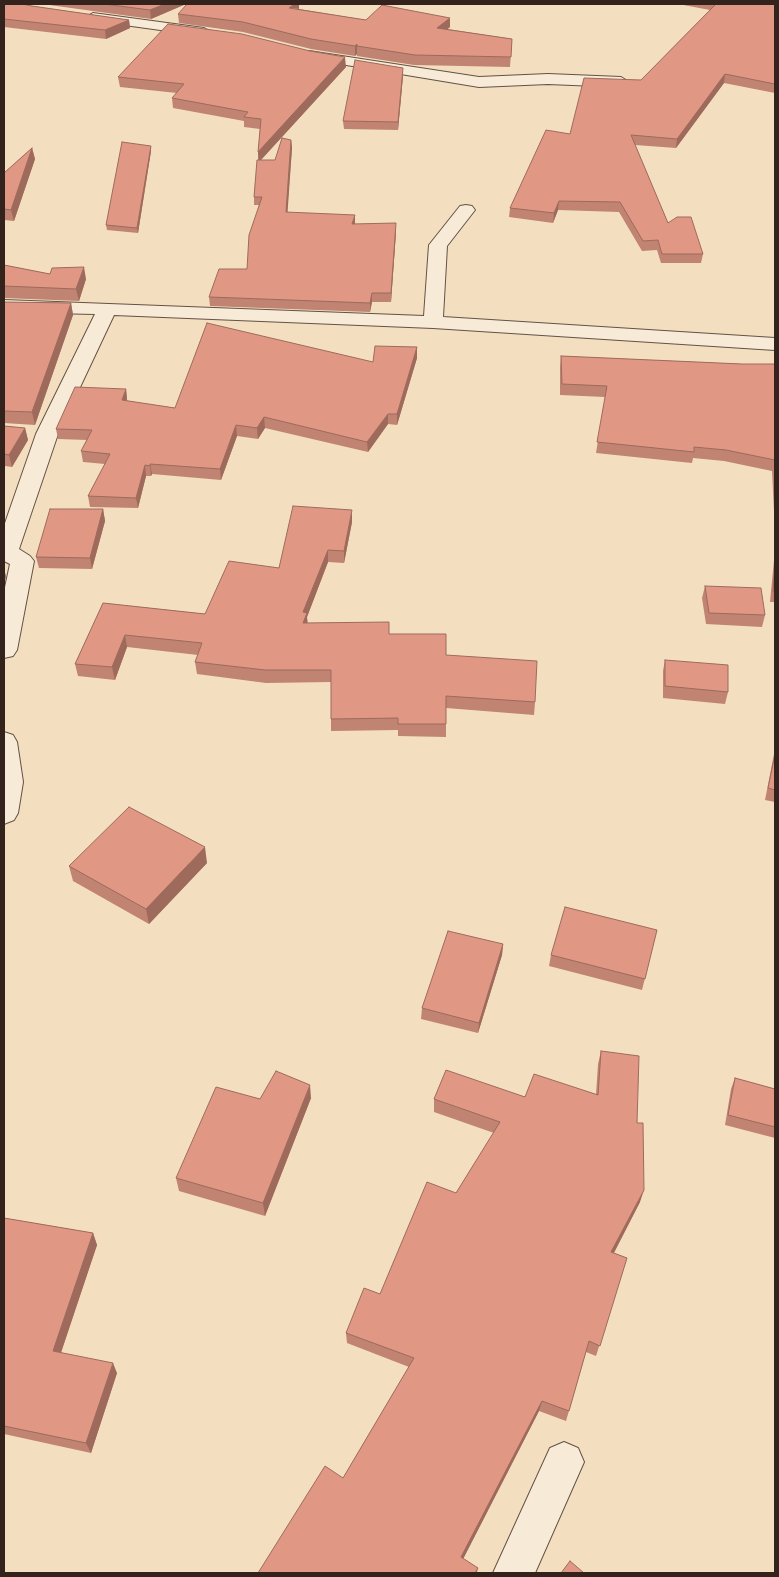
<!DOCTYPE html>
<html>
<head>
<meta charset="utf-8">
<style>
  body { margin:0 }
  #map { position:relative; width:779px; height:1577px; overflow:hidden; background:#f3dfc0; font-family:Cardo,serif }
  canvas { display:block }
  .frame { position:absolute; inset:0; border:5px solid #34231c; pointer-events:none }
</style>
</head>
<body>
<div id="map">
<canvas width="779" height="1577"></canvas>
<div class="frame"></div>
</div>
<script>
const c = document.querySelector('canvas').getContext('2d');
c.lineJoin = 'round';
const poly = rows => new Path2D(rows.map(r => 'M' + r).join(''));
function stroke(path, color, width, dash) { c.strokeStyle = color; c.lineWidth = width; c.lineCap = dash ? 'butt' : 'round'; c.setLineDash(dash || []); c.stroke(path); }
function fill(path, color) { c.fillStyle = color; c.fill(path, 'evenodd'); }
const minor = poly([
  [93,13,204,28,211,32,204,36,88,20,86,17,93,13],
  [309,51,479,77,548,74,621,77,629,82,621,87,548,84,479,87,304,58,302,55,309,51],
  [466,205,472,206,475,210,447,246,443,317,775,338,775,350,433,328,114,315,58,434,19,549,30,556,34,561,17,650,13,656,4,658,4,592,10,564,4,561,4,526,36,434,95,314,4,312,4,300,424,316,429,245,460,206,466,205],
  [4,732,13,735,17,742,23,782,18,813,14,820,4,824,4,732],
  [564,1442,578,1448,584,1462,535,1573,493,1573,550,1448,564,1442]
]);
stroke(minor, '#645245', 2);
fill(minor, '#f7ead6');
fill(poly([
  [4,4,32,6,129,20,130,28,106,39,4,27],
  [42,4,186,4,151,19],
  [678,4,775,4,775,93,724,83,676,148,635,145,668,223,703,254,701,263,661,263,657,250,642,251,619,212,558,210,553,223,509,217,510,208,570,134,641,80,710,10],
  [299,9,366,20,450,18,450,27,447,29,512,39,510,67,414,65,357,56,357,54,355,56,311,49,243,32,179,23,178,14],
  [346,67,261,160,275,160,291,140,292,148,287,212,396,232,391,302,372,302,370,312,210,306,209,297,247,269,259,205,254,205,254,197,258,160,258,152,260,129,244,127,244,121,173,108,172,98,177,93,120,87,118,77],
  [403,76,398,130,344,129,343,121],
  [151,146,151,151,138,233,107,230,106,225],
  [32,148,35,159,14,221,4,220,4,173],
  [4,265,50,274,86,279,79,301,4,298],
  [4,302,71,303,73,315,35,425,4,423],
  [417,347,417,358,397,425,388,424,368,452,265,428,258,439,237,436,221,480,152,474,151,476,146,476,138,508,90,507,88,496,105,464,83,462,81,451,87,440,58,439,56,429,126,389,127,399,127,401,175,408,373,362],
  [561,356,742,364,775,364,775,531,772,471,724,461,693,458,692,463,596,453,605,397,560,395,560,367],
  [4,426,25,428,28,440,12,467,5,466,4,470],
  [103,509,105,521,92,569,39,568,36,557],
  [352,522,344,563,328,562,307,617,307,623,389,634,446,655,535,702,534,715,446,708,446,737,398,736,398,730,331,731,331,682,266,683,197,674,195,662,198,655,127,647,115,680,78,676,75,664,103,603,205,614],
  [775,550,775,602,770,602],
  [705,586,765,615,762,627,706,624,702,598],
  [665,660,728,692,725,704,663,698,663,671],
  [775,749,775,802,765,800],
  [207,863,149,924,73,881,69,866],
  [657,930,642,990,549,966,551,955],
  [503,944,502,955,478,1033,421,1019,422,1008],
  [601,1051,637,1123,640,1202,614,1253,627,1258,596,1356,586,1352,566,1421,539,1411,463,1559,478,1568,477,1573,258,1573,343,1478,409,1367,347,1343,346,1333,380,1294,456,1193,494,1133,434,1112,434,1099,596,1095,598,1064],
  [735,1078,775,1089,775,1138,725,1125,731,1089],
  [311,1098,265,1216,179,1191,176,1178,260,1099],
  [4,1218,93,1233,97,1245,61,1353,117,1373,91,1453,4,1434]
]), '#c18372');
fill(poly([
  [165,4,186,4,151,19,150,10],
  [294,4,299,4,299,9,289,8],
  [450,18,450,27,437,38,437,28],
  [129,20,130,28,106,39,105,30],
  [357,44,357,54,355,56,355,46],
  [345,57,346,67,259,162,258,152],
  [403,68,403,76,398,130,398,122],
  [725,74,724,83,676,148,677,139],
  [291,140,292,148,287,220,286,212],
  [151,146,151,151,138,233,137,228],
  [32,148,35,159,14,221,11,210],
  [559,201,558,210,553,223,554,213],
  [355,215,355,224,352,233,352,224],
  [396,223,396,232,391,302,391,293],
  [84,267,86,279,79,301,76,289],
  [372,293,372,302,370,312,370,303],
  [71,303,73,315,35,425,32,412],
  [417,347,417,358,397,425,397,414],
  [126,389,127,399,124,410,122,400],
  [388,414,388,424,368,452,367,442],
  [264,417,265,428,258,439,257,428],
  [236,425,237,436,221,480,220,469],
  [25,428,28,440,12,467,9,455],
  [150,464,152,474,151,476,150,466],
  [145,465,146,476,138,508,136,498],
  [103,509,105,521,92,569,90,558],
  [352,510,352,522,344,563,344,551],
  [328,550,328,562,307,617,308,625,304,636,303,612],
  [4,569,6,576,4,587],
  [125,635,127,647,115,680,112,667],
  [205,847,207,863,149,924,146,909],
  [503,944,502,955,478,1033,479,1023],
  [310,1085,311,1098,265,1216,263,1203],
  [644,1190,640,1202,608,1264,611,1252],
  [93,1233,97,1245,58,1361,53,1351],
  [113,1363,117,1373,91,1453,86,1443],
  [542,1401,539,1411,460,1565,461,1557]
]), '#9d6a5c');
const building = poly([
  [4,4,22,4,32,6,129,20,105,30,4,19,4,4],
  [104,4,165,4,150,10,104,4],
  [187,4,294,4,289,8,366,20,382,5,450,18,437,28,512,39,511,57,415,55,357,46,357,44,355,46,311,39,243,22,178,14,187,4],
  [716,4,775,4,775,84,725,74,677,139,631,135,668,223,677,217,691,217,703,254,662,254,658,240,643,241,620,202,559,201,554,213,510,208,546,130,570,134,584,78,641,80,716,4],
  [168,24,242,34,310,51,345,57,258,152,261,119,244,117,248,112,172,98,184,84,118,77,168,24],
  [355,60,403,68,398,122,343,121,355,60],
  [282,138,291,140,286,212,355,215,352,224,396,223,391,293,372,293,370,303,209,297,219,269,247,269,249,235,262,197,254,197,257,160,275,160,282,138],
  [122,142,151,146,137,228,106,225,122,142],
  [32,148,11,210,4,209,4,173,32,148],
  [4,265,50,274,52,268,84,267,76,289,4,286,4,265],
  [4,302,71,303,32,412,4,411,4,302],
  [207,323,373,362,375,346,417,347,397,414,388,414,367,442,264,417,257,428,236,425,220,469,150,464,150,466,145,465,136,498,88,496,110,454,81,451,92,430,56,429,75,387,126,389,122,400,175,408,207,323],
  [561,356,742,364,775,364,775,464,775,460,726,450,694,447,694,452,597,442,607,386,562,384,561,356],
  [4,426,25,428,9,455,4,454,4,426],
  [293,506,352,510,344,551,328,550,303,612,307,613,303,623,389,622,389,634,446,634,446,655,537,661,535,702,446,696,446,724,398,724,398,718,331,719,331,670,265,670,195,662,202,643,125,635,112,667,75,664,103,603,205,614,229,561,279,568,293,506],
  [50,509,103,509,90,558,36,557,50,509],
  [775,566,775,591,773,591,775,566],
  [705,586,761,588,765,615,709,613,705,586],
  [665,660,728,665,728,692,665,686,665,660],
  [775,754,775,790,768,788,775,754],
  [129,807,205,847,146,909,69,866,129,807],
  [565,907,657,930,645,979,551,955,565,907],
  [448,931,503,944,479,1023,422,1008,448,931],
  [601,1051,639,1056,637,1123,643,1123,644,1190,611,1252,627,1258,600,1346,589,1341,569,1411,542,1401,461,1557,478,1568,475,1573,258,1573,325,1466,343,1478,414,1358,346,1333,364,1288,380,1294,427,1182,456,1193,500,1122,434,1099,446,1070,525,1097,534,1074,598,1095,601,1051],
  [276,1071,310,1085,263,1203,176,1178,216,1087,260,1099,276,1071],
  [735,1078,775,1089,775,1127,728,1115,735,1078],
  [4,1218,93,1233,53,1351,113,1363,86,1443,4,1426,4,1218],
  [570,1561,584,1573,561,1573,570,1561]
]);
fill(building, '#e09884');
stroke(building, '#9d6a5c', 1);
</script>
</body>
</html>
